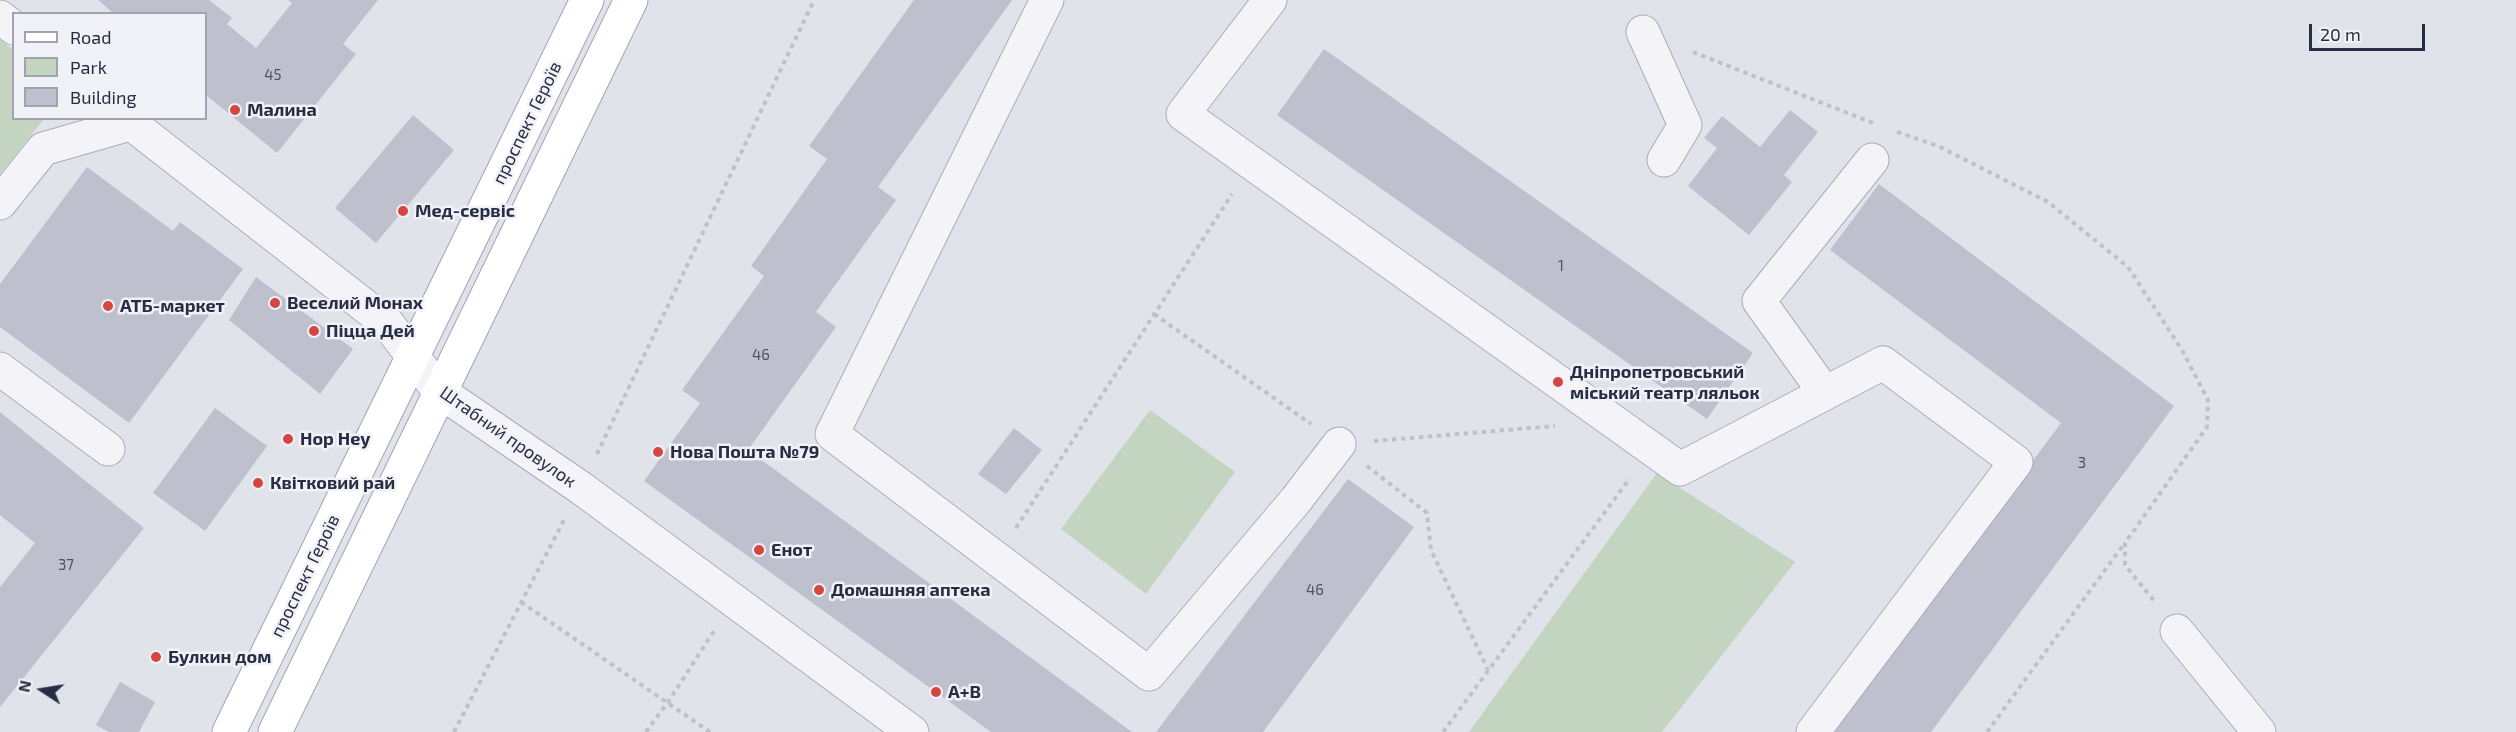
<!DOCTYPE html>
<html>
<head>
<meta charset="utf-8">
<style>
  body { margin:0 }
  #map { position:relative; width:2516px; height:732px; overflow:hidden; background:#e1e3ea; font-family:"Exo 2",sans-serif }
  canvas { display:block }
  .legend { position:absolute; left:12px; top:12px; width:195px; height:108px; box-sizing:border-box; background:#f1f2f7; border:2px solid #a1a3af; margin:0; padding:8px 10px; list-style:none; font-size:18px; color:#282d43 }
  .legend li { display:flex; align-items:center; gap:12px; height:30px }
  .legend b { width:30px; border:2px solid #a1a3af }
  .north { position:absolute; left:12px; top:660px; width:60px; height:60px; -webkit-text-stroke:4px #f1f2f7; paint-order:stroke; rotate:282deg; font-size:16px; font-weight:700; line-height:24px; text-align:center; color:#282d43 }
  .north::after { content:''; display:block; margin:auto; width:21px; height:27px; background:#282d43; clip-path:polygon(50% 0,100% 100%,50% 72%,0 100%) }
  .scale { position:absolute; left:2309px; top:24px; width:116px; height:27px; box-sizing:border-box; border:3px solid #282d43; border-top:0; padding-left:8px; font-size:18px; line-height:21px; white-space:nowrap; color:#282d43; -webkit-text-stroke:4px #f1f2f7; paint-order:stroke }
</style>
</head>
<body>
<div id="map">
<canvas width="2516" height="732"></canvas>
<ul class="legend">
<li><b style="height:8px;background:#fff"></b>Road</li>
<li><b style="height:16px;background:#c3d5c1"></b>Park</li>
<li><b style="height:16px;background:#bec1cd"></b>Building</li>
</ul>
<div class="north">N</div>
<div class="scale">20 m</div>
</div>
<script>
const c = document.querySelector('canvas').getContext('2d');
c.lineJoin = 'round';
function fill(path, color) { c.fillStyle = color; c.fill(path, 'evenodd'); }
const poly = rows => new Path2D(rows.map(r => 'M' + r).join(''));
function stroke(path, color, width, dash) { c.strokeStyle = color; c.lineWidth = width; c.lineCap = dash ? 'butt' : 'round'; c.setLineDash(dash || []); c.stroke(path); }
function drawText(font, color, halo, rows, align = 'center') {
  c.font = font + ' "Exo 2",sans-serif'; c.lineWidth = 5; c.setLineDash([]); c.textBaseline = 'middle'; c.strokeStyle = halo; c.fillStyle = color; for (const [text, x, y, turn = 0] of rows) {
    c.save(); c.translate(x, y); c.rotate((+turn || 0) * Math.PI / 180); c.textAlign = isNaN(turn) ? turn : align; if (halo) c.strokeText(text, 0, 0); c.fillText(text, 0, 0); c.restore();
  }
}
fill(poly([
  [0,39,13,50,14,118,44,119,0,174],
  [1150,410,1235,472,1146,594,1061,529],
  [1657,473,1795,562,1662,732,1469,732]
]), '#c3d5c1');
fill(poly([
  [98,0,209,0,232,18,227,24,256,48,292,3,288,0,378,0,343,44,356,54,277,153,206,95,206,14,114,14],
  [914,0,1012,0,878,187,896,200,816,312,836,327,748,450,1132,732,991,732,644,481,700,403,682,390,764,276,751,266,827,159,809,146],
  [1324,49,1753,353,1707,419,1277,115],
  [1790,110,1818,132,1784,175,1792,182,1749,235,1688,186,1717,148,1704,138,1722,116,1760,147],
  [413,115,454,150,376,243,335,208],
  [87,167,173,231,180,222,243,269,129,423,0,327,0,284],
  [1879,184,2174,406,1931,732,1830,732,2061,423,1830,250],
  [256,277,353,349,320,394,229,320],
  [215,408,267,446,205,531,153,493],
  [0,412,144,528,0,707,0,587,35,543,0,515],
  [1014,428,1042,450,1006,494,978,474],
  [1348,479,1414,527,1263,732,1156,732],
  [120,682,155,702,139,732,109,732,96,725]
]), '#bec1cd');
const minor = poly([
  [1047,0,832,434,1149,674,1296,500,1339,444],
  [1270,0,1183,114,1680,469,1883,363,2016,462,1813,732],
  [0,17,14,28],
  [1643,32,1685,125,1664,160],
  [124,118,388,324,439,391,581,488,912,732],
  [0,203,43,149,130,124],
  [0,369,108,449],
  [1825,393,1759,301,1872,160],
  [2177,631,2259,732]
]);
const major = poly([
  [229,732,587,0],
  [275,732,631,0]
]);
stroke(minor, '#aaacb8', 35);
stroke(major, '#9fa4b7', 35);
stroke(poly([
  [1693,52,1873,123],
  [1897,132,1938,146,2048,202,2128,267,2182,350,2208,400,2207,427,2125,543,2125,565,2155,602],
  [1154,314,1311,424],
  [1374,441,1555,426],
  [597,454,814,0],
  [1367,466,1427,513,1431,550,1488,670],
  [1016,528,1232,194],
  [521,602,710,732],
  [454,732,564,520],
  [646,732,668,702,714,631],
  [1443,732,1630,478],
  [1987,732,2124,544]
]), '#bfc0c9', 4, [4.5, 4.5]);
stroke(minor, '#f4f4f8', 33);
stroke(major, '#fff', 33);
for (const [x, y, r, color] of [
  [235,110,6,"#d54640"],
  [403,211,6,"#d54640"],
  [275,303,6,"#d54640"],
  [108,306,6,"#d54640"],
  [314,331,6,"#d54640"],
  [1558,382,6,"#d54640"],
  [288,439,6,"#d54640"],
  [658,452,6,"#d54640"],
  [258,483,6,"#d54640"],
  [759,550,6,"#d54640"],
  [819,590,6,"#d54640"],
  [156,657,6,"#d54640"],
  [936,692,6,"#d54640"]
]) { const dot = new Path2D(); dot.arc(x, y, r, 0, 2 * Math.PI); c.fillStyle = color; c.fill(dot); stroke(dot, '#f1f2f7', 2); }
drawText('15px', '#4e5266', null, [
  ["45",273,75],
  ["1",1561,266],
  ["46",761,355],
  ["3",2082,463],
  ["37",66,565],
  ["46",1315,590]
]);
drawText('bold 18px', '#282d43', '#f1f2f7', [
  ["Малина",247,110],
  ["Мед-сервіс",415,211],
  ["Веселий Монах",287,303],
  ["АТБ-маркет",120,306],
  ["Піцца Дей",326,331],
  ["Дніпропетровський",1570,372],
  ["міський театр ляльок",1570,393],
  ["Hop Hey",300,439],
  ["Нова Пошта №79",670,452],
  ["Квітковий рай",270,483],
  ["Енот",771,550],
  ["Домашняя аптека",831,590],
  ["Булкин дом",168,657],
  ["A+B",948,692]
], 'left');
drawText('18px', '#282d43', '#f1f2f7', [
  ["проспект Героїв",527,123,-64],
  ["Штабний провулок",508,437,35],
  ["проспект Героїв",305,576,-64]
]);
</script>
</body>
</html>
